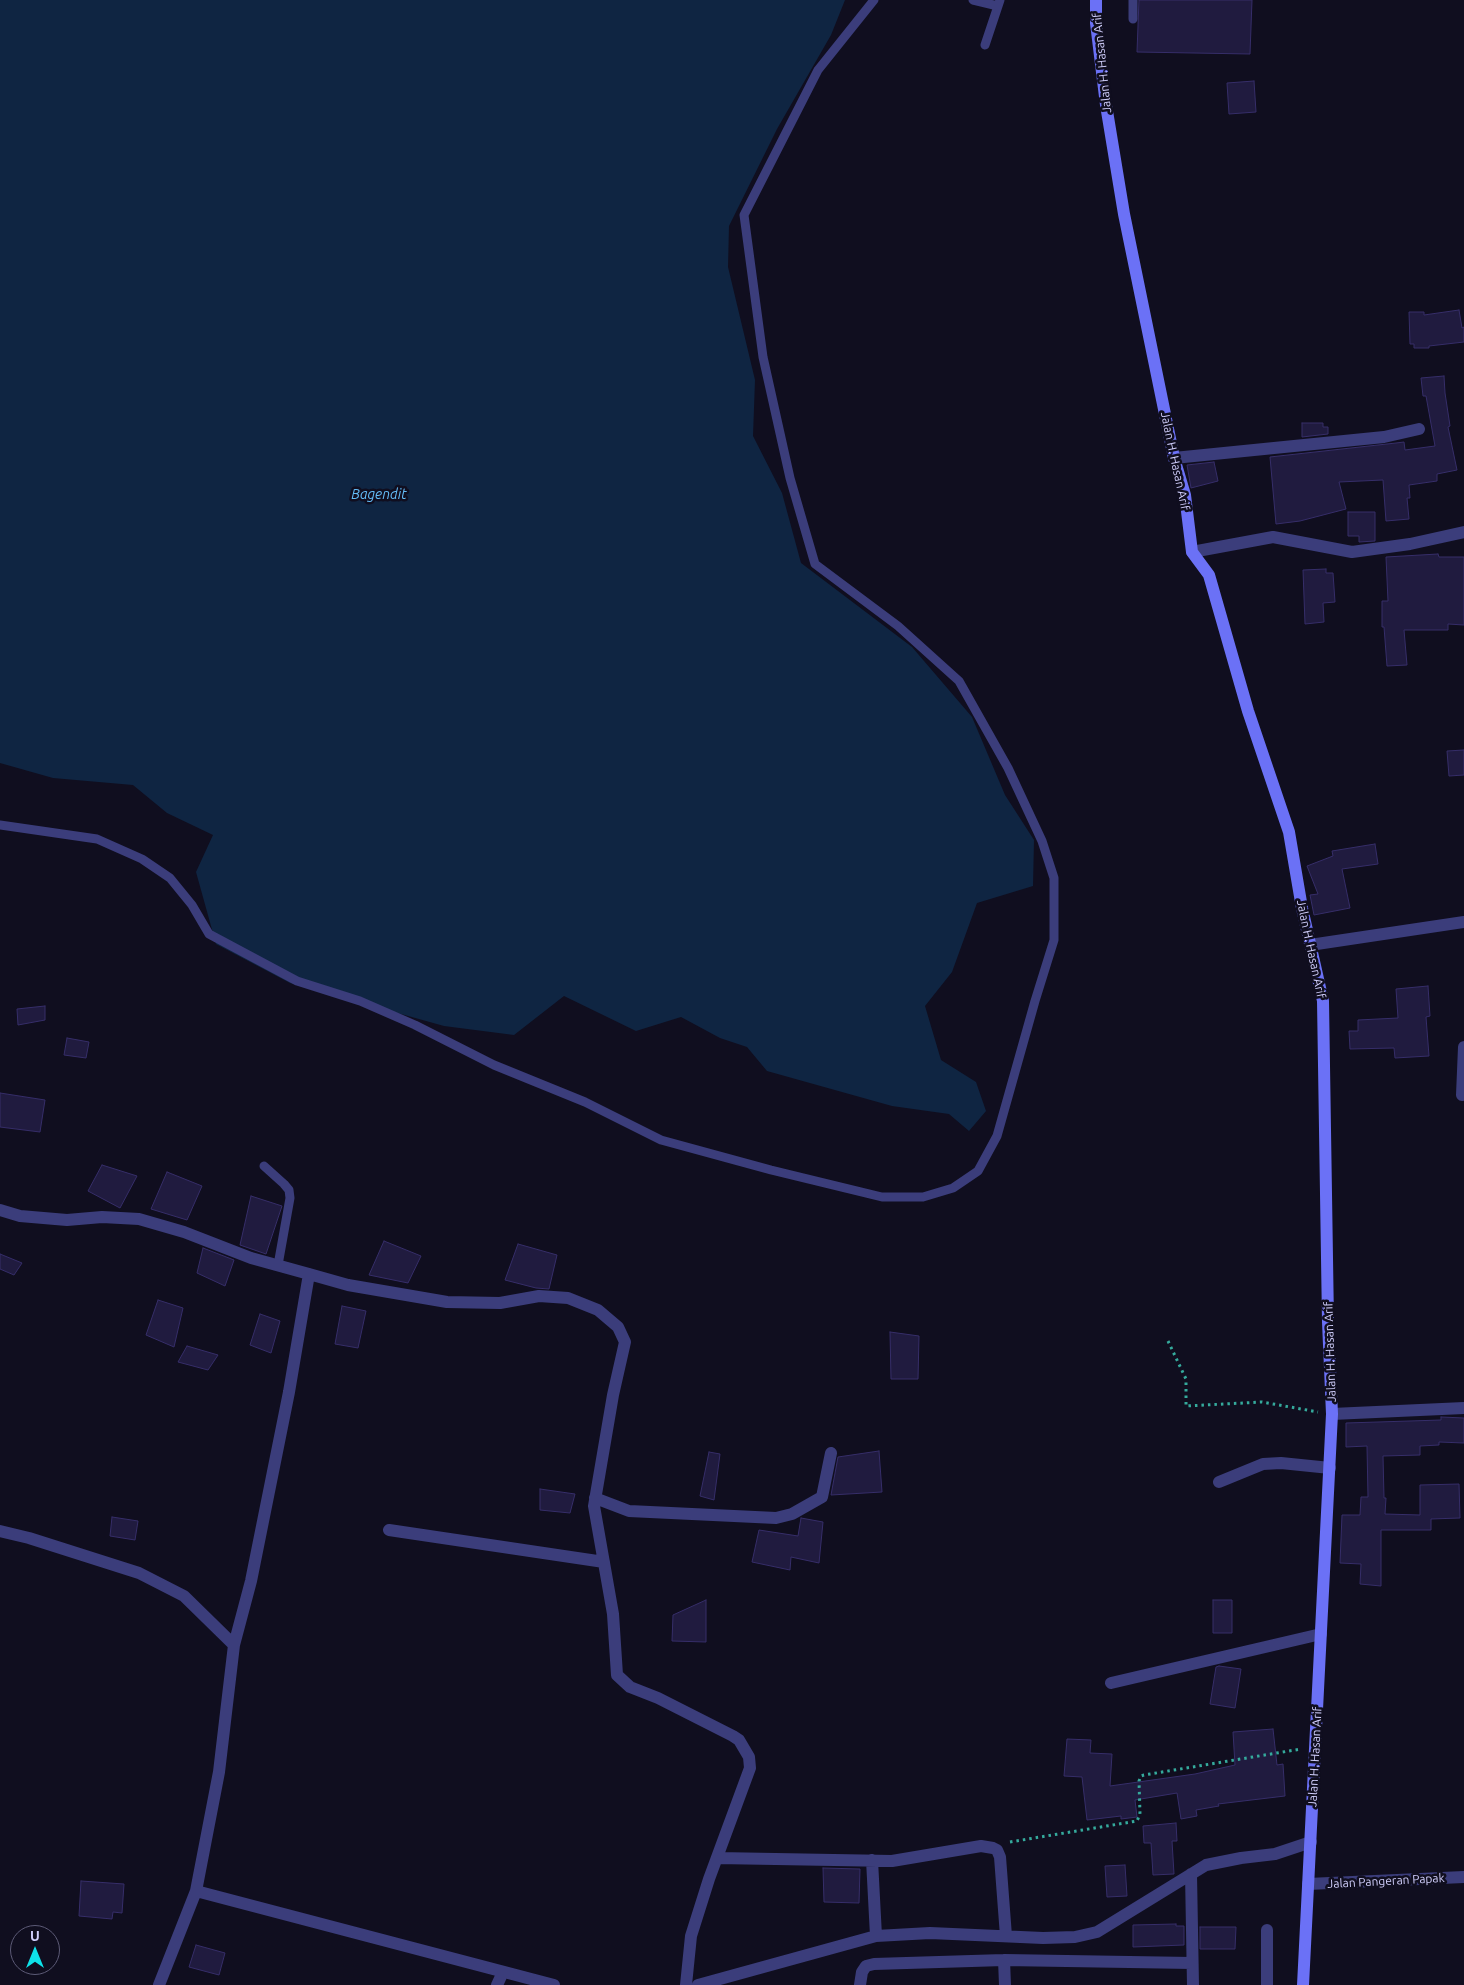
<!DOCTYPE html>
<html>
<head>
<meta charset="utf-8">
<style>
  body { margin:0 }
  #map { position:relative; width:1464px; height:1985px; overflow:hidden; background:#100e1f; font-family:Ubuntu,sans-serif }
  canvas { display:block }
  .north { position:absolute; left:10px; top:1925px; width:50px; height:50px; box-sizing:border-box; background:#100e1f; border:1px solid #5d5b77; border-radius:50%; rotate:0deg; font-size:14px; font-weight:700; line-height:20px; text-align:center; color:#d1cffc }
  .north::after { content:''; display:block; margin:auto; width:18px; height:22px; background:#0ee1e9; clip-path:polygon(50% 0,100% 100%,50% 72%,0 100%) }
</style>
</head>
<body>
<div id="map">
<canvas width="1464" height="1985"></canvas>
<div class="north">U</div>
</div>
<script>
const c = document.querySelector('canvas').getContext('2d');
c.lineJoin = 'round';
function fill(path, color) { c.fillStyle = color; c.fill(path, 'evenodd'); }
const poly = rows => new Path2D(rows.map(r => 'M' + r).join(''));
function stroke(path, color, width, dash) { c.strokeStyle = color; c.lineWidth = width; c.lineCap = dash ? 'butt' : 'round'; c.setLineDash(dash || []); c.stroke(path); }
function drawText(font, color, halo, rows, align = 'center') {
  c.font = font + ' Ubuntu,sans-serif'; c.lineWidth = 5; c.setLineDash([]); c.textBaseline = 'middle'; c.strokeStyle = halo; c.fillStyle = color; for (const [text, x, y, turn = 0] of rows) {
    c.save(); c.translate(x, y); c.rotate((+turn || 0) * Math.PI / 180); c.textAlign = isNaN(turn) ? turn : align; if (halo) c.strokeText(text, 0, 0); c.fillText(text, 0, 0); c.restore();
  }
}
fill(poly([
  [0,0,845,0,831,35,777,129,729,226,728,267,755,380,753,436,782,493,801,563,912,647,972,717,1005,795,1034,840,1033,886,977,903,952,972,925,1006,941,1060,976,1082,986,1111,969,1131,949,1114,892,1106,767,1071,747,1047,720,1038,681,1017,636,1031,564,996,514,1035,444,1026,290,983,216,944,196,872,213,835,167,813,133,785,53,778,0,763]
]), '#0f2542');
const building = poly([
  [1139,0,1252,0,1250,54,1137,52,1139,0],
  [1254,81,1256,112,1229,114,1227,83,1254,81],
  [1459,310,1462,328,1464,327,1464,342,1429,346,1429,348,1414,348,1414,344,1410,344,1409,312,1424,312,1424,315,1459,310],
  [1444,376,1445,393,1450,426,1448,427,1457,470,1437,474,1437,481,1409,485,1410,498,1407,498,1409,519,1386,521,1383,480,1339,482,1346,509,1300,521,1276,524,1270,457,1396,443,1404,442,1405,450,1435,446,1426,396,1423,396,1421,378,1444,376],
  [1302,423,1323,423,1323,427,1328,427,1328,434,1302,437,1302,423],
  [1214,462,1218,481,1191,488,1187,465,1214,462],
  [1348,512,1375,512,1375,541,1359,542,1359,536,1348,536,1348,512],
  [1438,554,1439,557,1464,557,1464,625,1448,624,1448,630,1404,630,1407,665,1387,666,1384,627,1382,627,1382,601,1388,601,1386,557,1438,554],
  [1326,569,1326,573,1333,573,1335,602,1323,603,1324,622,1305,624,1303,570,1326,569],
  [1464,750,1464,775,1449,776,1447,751,1464,750],
  [1375,844,1378,864,1342,869,1350,908,1314,915,1310,895,1318,894,1307,866,1333,856,1332,851,1375,844],
  [1428,986,1430,1016,1426,1017,1429,1056,1395,1058,1394,1048,1350,1049,1349,1031,1358,1031,1358,1020,1398,1018,1396,989,1428,986],
  [45,1006,45,1020,18,1025,17,1009,45,1006],
  [67,1038,89,1042,86,1058,64,1055,67,1038],
  [0,1093,45,1100,40,1132,0,1127,0,1093],
  [102,1165,137,1176,120,1208,88,1191,102,1165],
  [167,1172,202,1186,187,1220,151,1209,167,1172],
  [251,1196,282,1206,266,1254,240,1245,251,1196],
  [384,1241,421,1256,408,1283,369,1275,384,1241],
  [518,1244,557,1255,549,1289,536,1288,505,1280,518,1244],
  [203,1248,234,1260,225,1286,197,1273,203,1248],
  [0,1254,22,1263,14,1275,0,1269,0,1254],
  [158,1300,183,1308,174,1347,146,1335,158,1300],
  [342,1306,366,1311,358,1348,335,1344,342,1306],
  [260,1314,280,1321,271,1353,250,1345,260,1314],
  [890,1332,919,1336,918,1379,891,1379,890,1332],
  [187,1346,218,1355,208,1370,178,1362,187,1346],
  [1441,1417,1464,1418,1464,1443,1439,1442,1439,1445,1420,1446,1420,1455,1383,1456,1384,1498,1386,1498,1385,1514,1420,1515,1420,1485,1459,1484,1460,1518,1431,1519,1431,1530,1381,1530,1381,1586,1360,1584,1361,1564,1340,1563,1342,1515,1360,1515,1361,1497,1368,1497,1367,1446,1346,1447,1346,1423,1441,1420,1441,1417],
  [879,1451,882,1492,831,1495,838,1457,879,1451],
  [709,1452,720,1454,714,1500,700,1496,709,1452],
  [540,1489,575,1494,570,1513,540,1510,540,1489],
  [112,1517,138,1521,135,1540,110,1536,112,1517],
  [801,1518,823,1522,819,1563,791,1557,790,1570,752,1562,759,1530,798,1536,801,1518],
  [706,1600,706,1642,672,1641,673,1615,706,1600],
  [1213,1600,1232,1600,1232,1633,1213,1633,1213,1600],
  [1219,1666,1241,1669,1235,1708,1210,1704,1216,1667,1219,1666],
  [1273,1729,1277,1765,1283,1764,1285,1796,1218,1804,1219,1806,1196,1810,1197,1816,1181,1819,1177,1793,1135,1800,1137,1817,1121,1819,1121,1816,1087,1820,1082,1777,1064,1776,1067,1739,1091,1740,1090,1753,1112,1754,1110,1786,1195,1774,1235,1765,1233,1732,1273,1729],
  [1176,1823,1177,1841,1172,1841,1174,1874,1153,1875,1151,1843,1144,1843,1143,1826,1176,1823],
  [1125,1865,1127,1896,1107,1897,1105,1866,1125,1865],
  [823,1868,860,1869,859,1903,824,1902,823,1868],
  [81,1881,124,1884,122,1913,113,1912,112,1919,79,1916,81,1881],
  [1176,1924,1176,1926,1184,1926,1184,1945,1133,1947,1133,1925,1176,1924],
  [1200,1927,1236,1927,1235,1949,1200,1949,1200,1927],
  [196,1945,225,1953,219,1975,189,1967,196,1945]
]);
fill(building, '#201b3f');
stroke(building, '#362e69', 1);
stroke(poly([
  [1168,1341,1186,1379,1186,1406,1262,1402,1318,1412],
  [1010,1842,1137,1821,1140,1814,1139,1781,1141,1776,1144,1775,1301,1749]
]), '#35aa9c', 3, [2.5, 4]);
stroke(poly([
  [973,0,998,6],
  [1133,0,1133,19],
  [985,45,1000,0],
  [0,825,97,839,142,859,170,878,192,905,209,934,297,981,360,1001,415,1025,494,1065,585,1102,661,1140,771,1170,882,1197,923,1197,953,1188,978,1171,997,1136,1035,1001,1054,940,1054,878,1042,841,1008,768,959,681,898,626,815,564,790,478,763,357,744,215,818,70,874,0],
  [264,1166,284,1184,289,1190,290,1198,278,1265]
]), '#3b3d7b', 9);
stroke(poly([
  [1174,458,1384,437,1419,429],
  [1192,552,1273,537,1352,552,1410,544,1464,532],
  [1310,945,1464,922],
  [1462,1095,1464,1047],
  [0,1210,20,1216,67,1220,102,1217,139,1219,184,1232,251,1258,309,1274,348,1285,447,1302,500,1303,539,1296,568,1298,598,1310,618,1327,625,1342,613,1395,594,1506,613,1614,617,1675,630,1687,658,1698,733,1736,739,1740,749,1757,750,1768,709,1879,691,1936,686,1985],
  [1332,1414,1464,1408],
  [1219,1482,1263,1464,1281,1463,1330,1468],
  [595,1498,629,1511,776,1518,792,1514,822,1497,831,1453],
  [389,1530,604,1562],
  [0,1531,29,1538,139,1573,184,1596,234,1645,219,1772,196,1891,159,1985],
  [234,1645,251,1581,289,1392,309,1274],
  [1111,1683,1321,1634],
  [717,1858,892,1861,981,1846,993,1848,997,1850,1000,1857,1006,1936],
  [872,1860,876,1936],
  [1191,1874,1193,1985],
  [1308,1884,1464,1877],
  [196,1891,554,1985],
  [1004,1960,1005,1985],
  [497,1985,503,1972],
  [698,1985,876,1936,930,1933,1043,1938,1075,1937,1097,1932,1206,1865,1241,1858,1275,1854,1311,1842],
  [860,1985,862,1972,866,1966,874,1964,1004,1960,1192,1963],
  [1267,1985,1267,1930]
]), '#3b3d7b', 12);
stroke(poly([
  [1096,0,1096,23,1106,105,1124,214,1174,458,1185,495,1192,552,1209,575,1248,711,1289,832,1302,908,1323,1001,1328,1322,1332,1414,1303,1985]
]), '#6b71f6', 12);
drawText('12px', '#d1cffc', '#100e1f', [
  ["Jalan H. Hasan Arif",1102,63,-96],
  ["Jalan H. Hasan Arif",1175,461,78],
  ["Jalan H. Hasan Arif",1311,949,78],
  ["Jalan H. Hasan Arif",1330,1352,-92],
  ["Jalan H. Hasan Arif",1315,1757,-87],
  ["Jalan Pangeran Papak",1386,1881,-3]
]);
drawText('italic 14px', '#63bbf6', '#100e1f', [
  ["Bagendit",379,494]
]);
</script>
</body>
</html>
